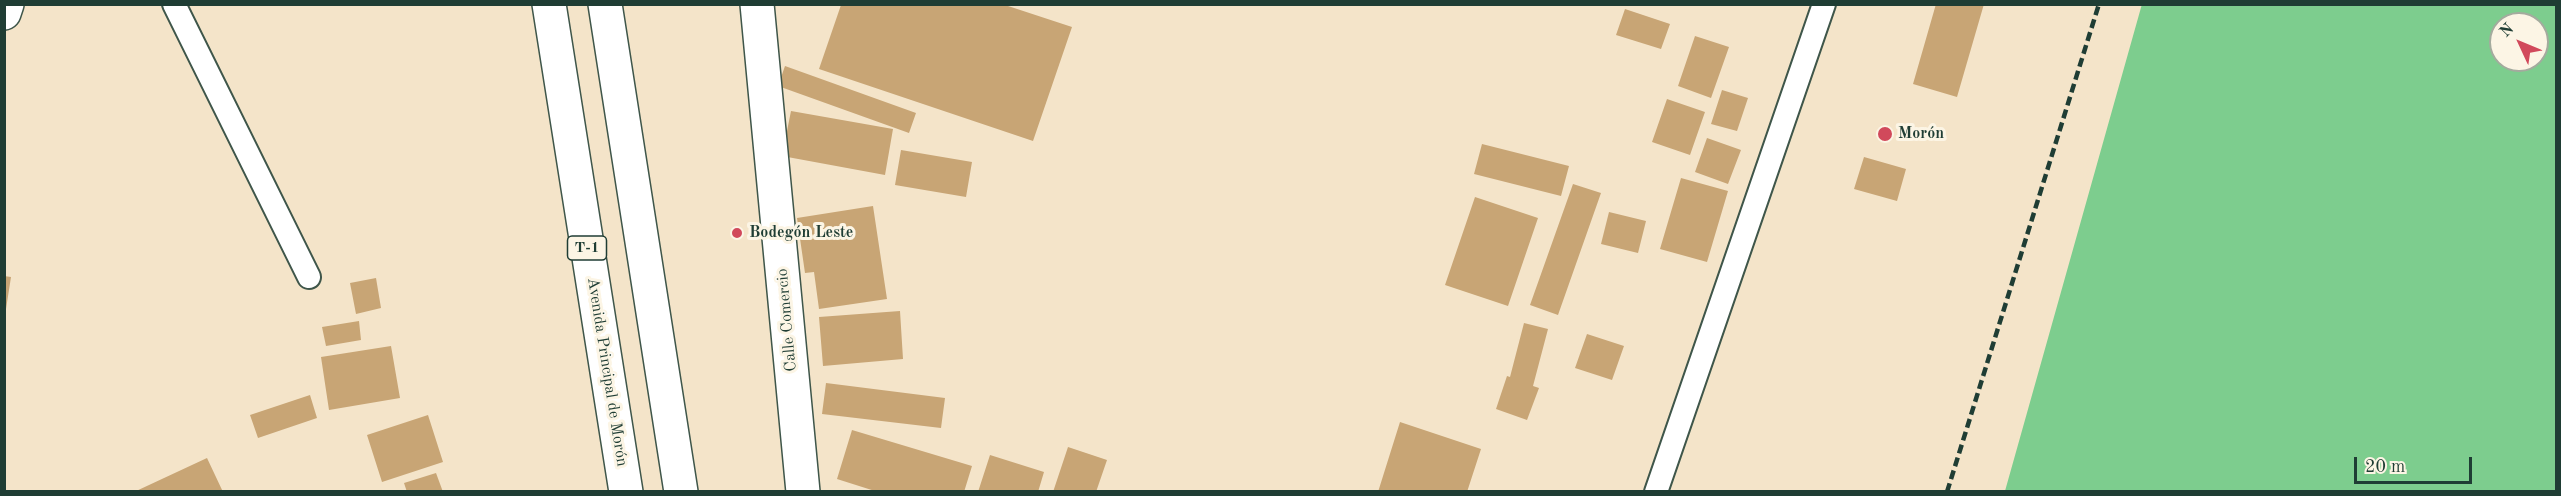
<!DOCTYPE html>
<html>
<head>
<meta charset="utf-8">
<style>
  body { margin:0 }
  #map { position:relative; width:2561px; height:496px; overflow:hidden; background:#f4e4c9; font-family:"Old Standard TT",serif }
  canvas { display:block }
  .frame { position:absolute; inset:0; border:6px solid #1f3d34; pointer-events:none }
  .north { position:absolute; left:2489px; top:12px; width:60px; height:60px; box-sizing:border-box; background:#fcf5e5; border:2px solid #a4ab9e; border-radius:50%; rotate:314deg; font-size:16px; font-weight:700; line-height:24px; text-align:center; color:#1f3d34 }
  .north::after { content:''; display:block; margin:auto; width:21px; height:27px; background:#d1495b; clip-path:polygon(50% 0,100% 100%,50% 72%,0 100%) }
  .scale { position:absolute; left:2354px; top:457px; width:118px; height:27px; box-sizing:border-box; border:3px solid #1f3d34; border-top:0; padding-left:8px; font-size:18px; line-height:21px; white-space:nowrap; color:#1f3d34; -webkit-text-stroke:4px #fcf5e5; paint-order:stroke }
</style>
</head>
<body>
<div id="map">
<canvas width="2561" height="496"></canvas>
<div class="frame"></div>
<div class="north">N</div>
<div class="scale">20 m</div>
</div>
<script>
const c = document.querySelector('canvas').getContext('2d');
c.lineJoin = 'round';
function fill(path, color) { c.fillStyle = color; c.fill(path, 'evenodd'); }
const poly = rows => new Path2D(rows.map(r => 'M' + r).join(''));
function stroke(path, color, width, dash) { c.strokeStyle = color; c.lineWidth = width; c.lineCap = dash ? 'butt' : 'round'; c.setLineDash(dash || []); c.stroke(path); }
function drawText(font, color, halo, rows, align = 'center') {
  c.font = font + ' "Old Standard TT",serif'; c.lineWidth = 6; c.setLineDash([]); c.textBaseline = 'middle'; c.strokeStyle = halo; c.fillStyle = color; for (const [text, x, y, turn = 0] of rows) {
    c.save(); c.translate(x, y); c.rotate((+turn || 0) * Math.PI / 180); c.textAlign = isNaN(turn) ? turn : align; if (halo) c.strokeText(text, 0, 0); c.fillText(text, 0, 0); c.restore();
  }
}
fill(poly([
  [2142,4,2556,5,2556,491,2005,491],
  [2501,24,2537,24,2537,60,2501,60]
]), '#7dcd8e');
fill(poly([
  [1936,4,1984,4,1957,97,1913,84],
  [841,5,1005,5,1072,27,1033,141,819,69],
  [1625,9,1670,24,1661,49,1616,35],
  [1695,36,1729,47,1711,98,1678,86],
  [785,66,916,113,909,133,778,86],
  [1722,90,1748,98,1737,131,1711,124],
  [1667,99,1705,112,1690,155,1652,142],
  [791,111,893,129,885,175,782,156],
  [1707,138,1741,150,1728,184,1695,172],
  [1482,144,1569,166,1561,196,1474,174],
  [901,150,972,162,966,197,895,185],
  [1864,157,1906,169,1897,201,1854,189],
  [1681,178,1728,191,1707,262,1660,249],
  [1573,184,1601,193,1558,315,1530,305],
  [1475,197,1538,218,1508,306,1445,285],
  [873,206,887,299,819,309,814,272,805,273,797,218],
  [1609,212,1646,221,1638,253,1601,244],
  [4,276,11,277,6,309,4,309],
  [376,278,381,308,356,314,350,283],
  [900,311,903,359,823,366,819,317],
  [359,321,361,340,326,346,322,327],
  [1524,323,1548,329,1533,386,1539,388,1527,420,1496,409,1507,376,1510,377],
  [1587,334,1624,346,1612,380,1575,368],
  [391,346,400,398,329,410,321,357],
  [826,383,945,398,941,428,822,414],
  [310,395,317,418,258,438,250,415],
  [428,415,443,462,382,482,367,435],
  [1400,422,1481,449,1467,492,1378,492],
  [852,430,972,466,964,492,878,492,837,479],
  [1068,447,1107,460,1096,492,1053,492],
  [990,455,1044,472,1038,492,978,492],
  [207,458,223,492,134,492],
  [436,473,443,492,407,492,404,483]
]), '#c8a575');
const lane = poly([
  [174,4,309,277],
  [1656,492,1824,4]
]);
const street = poly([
  [757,4,803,492],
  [4,13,7,4]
]);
const primary = poly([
  [549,4,626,492],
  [605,4,681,492]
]);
stroke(lane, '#3f564a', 26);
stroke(street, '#3f564a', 36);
stroke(primary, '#3f564a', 36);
stroke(lane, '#fff', 22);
stroke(street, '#fff', 33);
stroke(primary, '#fff', 33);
stroke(poly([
  [1947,492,2099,4]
]), '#1f3d34', 4.5, [9, 4.5]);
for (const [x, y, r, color] of [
  [1885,134,8,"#d1495b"],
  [737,233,6,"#d1495b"]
]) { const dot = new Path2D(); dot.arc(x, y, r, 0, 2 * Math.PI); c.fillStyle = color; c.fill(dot); stroke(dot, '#fcf5e5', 2); }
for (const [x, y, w] of [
  [587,248,39]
]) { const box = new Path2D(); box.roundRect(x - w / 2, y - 12, w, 24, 4.5); c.fillStyle = '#fcf5e5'; c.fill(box); stroke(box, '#1f3d34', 1.5); }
drawText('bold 15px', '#1f3d34', null, [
  ["T-1",587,248]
]);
drawText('bold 16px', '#1f3d34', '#fcf5e5', [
  ["Morón",1898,134],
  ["Bodegón Leste",749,233]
], 'left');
drawText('16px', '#1f3d34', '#fcf5e5', [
  ["Calle Comercio",787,320,-95],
  ["Avenida Principal de Morón",607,372,81]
]);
</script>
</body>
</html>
